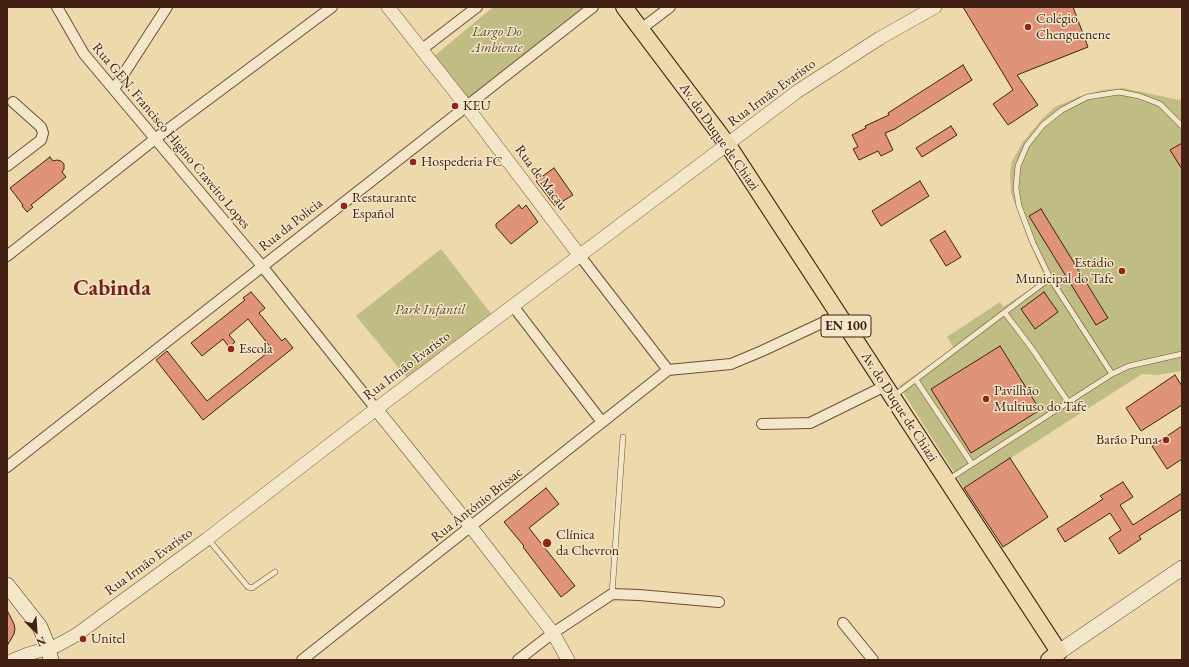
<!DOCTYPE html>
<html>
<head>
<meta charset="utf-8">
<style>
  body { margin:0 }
  #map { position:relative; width:1189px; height:667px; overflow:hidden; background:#edd9ac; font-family:"EB Garamond",serif }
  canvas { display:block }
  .frame { position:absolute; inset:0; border:8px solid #412113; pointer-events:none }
  .north { position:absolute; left:16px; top:611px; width:40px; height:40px; -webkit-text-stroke:3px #f3e6c9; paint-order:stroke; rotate:155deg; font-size:11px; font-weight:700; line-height:16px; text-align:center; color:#412113 }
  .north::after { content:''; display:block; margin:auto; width:14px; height:18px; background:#412113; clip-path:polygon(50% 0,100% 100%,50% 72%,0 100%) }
</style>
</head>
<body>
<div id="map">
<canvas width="1189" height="667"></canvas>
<div class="frame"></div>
<div class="north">N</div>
</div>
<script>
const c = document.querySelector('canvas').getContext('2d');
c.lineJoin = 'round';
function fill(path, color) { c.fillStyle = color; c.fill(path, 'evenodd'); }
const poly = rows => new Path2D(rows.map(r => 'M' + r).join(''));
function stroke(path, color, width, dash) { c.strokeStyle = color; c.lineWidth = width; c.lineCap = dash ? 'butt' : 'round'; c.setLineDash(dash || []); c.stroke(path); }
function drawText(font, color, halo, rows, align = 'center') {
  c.font = font + ' "EB Garamond",serif'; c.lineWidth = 3; c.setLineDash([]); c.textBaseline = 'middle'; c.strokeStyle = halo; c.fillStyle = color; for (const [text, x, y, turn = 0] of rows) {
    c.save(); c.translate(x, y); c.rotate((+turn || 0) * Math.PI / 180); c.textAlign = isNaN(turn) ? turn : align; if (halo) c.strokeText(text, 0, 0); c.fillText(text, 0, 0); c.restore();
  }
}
fill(poly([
  [493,7,583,7,467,100,432,58],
  [1123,88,1179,100,1182,99,1182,371,1156,375,1142,374,964,488,899,386,954,348,947,337,1000,302,1003,307,1037,285,1043,273,1027,237,1011,193,1010,173,1012,161,1023,142,1042,119,1055,107,1078,97,1102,90],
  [441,249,492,315,407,378,356,316]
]), '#c0bd84');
const building = poly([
  [963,7,1073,7,1088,47,1017,75,1038,105,1008,125,993,104,1013,90,963,7],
  [963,65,972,80,895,129,885,133,893,150,881,156,878,151,859,160,853,149,858,147,852,135,866,128,865,126,889,115,888,113,963,65],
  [951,126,957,135,922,157,916,148,951,126],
  [1182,143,1182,169,1170,150,1182,143],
  [50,157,53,161,57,160,61,161,64,164,64,169,62,172,66,177,31,205,33,207,27,212,22,206,23,205,10,188,50,157],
  [554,168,573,195,555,206,536,181,554,168],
  [920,181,929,196,881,226,872,211,920,181],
  [519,205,522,209,526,205,538,222,511,244,496,227,496,224,519,205],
  [1041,209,1108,318,1096,325,1029,216,1041,209],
  [945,231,961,257,946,266,930,240,945,231],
  [251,292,265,308,259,313,282,341,285,338,293,348,203,420,156,360,167,351,207,401,272,349,248,319,229,335,235,342,229,347,223,339,202,356,191,343,245,300,243,298,251,292],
  [1044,292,1058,312,1035,329,1021,309,1044,292],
  [1000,346,1040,410,971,453,931,389,1000,346],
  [1175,375,1182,386,1182,405,1141,431,1126,408,1175,375],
  [1182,426,1182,459,1167,469,1152,446,1182,426],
  [1010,458,1048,517,1003,547,964,488,1010,458],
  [1123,482,1133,497,1120,505,1133,525,1182,493,1182,509,1139,536,1141,539,1119,554,1109,538,1121,530,1110,513,1065,542,1057,529,1103,499,1100,496,1123,482],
  [546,488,559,504,529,528,575,586,561,597,523,547,524,546,504,522,546,488],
  [7,610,14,624,15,629,14,634,7,646,7,610]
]);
fill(building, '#df9479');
stroke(building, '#412113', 1);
const service = poly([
  [1005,313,1033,350,1068,402],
  [1112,374,1050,278,1033,243,1019,206,1016,188,1018,166,1027,145,1043,125,1062,110,1087,97,1119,92,1139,96,1160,104,1182,126],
  [916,380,972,464],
  [895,395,1050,278],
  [949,479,1112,374,1129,366,1182,354],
  [208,539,248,587,252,588,275,572],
  [612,594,623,437]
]);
const minor = poly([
  [57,7,84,54,262,266,376,409],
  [641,29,670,7],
  [421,50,477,7],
  [114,89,167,7],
  [7,166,41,140,43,133,41,127,13,102],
  [7,256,155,139,332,7],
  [580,256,668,370],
  [513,306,602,422],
  [668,370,731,364,762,351,839,315],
  [762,424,810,423,885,386],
  [7,467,593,7],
  [843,623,873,660],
  [302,660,668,370],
  [518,660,553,633,612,594,639,595,719,602]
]);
const tertiary = poly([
  [388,7,467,107,580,256],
  [376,409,471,527,553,633,568,660],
  [13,660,28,654,56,646,76,635,207,539,376,409,798,91,880,38,935,7]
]);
const secondary = poly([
  [7,585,40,627,47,644,51,660],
  [1059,652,1182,568]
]);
const primary = poly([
  [624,7,728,145,1059,652,1049,660]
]);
stroke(service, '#6c4f39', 6);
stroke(minor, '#6c4f39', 12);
stroke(tertiary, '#6c4f39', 14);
stroke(secondary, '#412113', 16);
stroke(primary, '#412113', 18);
stroke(service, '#f3e6c9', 5);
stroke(minor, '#f3e6c9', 10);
stroke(tertiary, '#f3e6c9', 13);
stroke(secondary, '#f3e6c9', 15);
stroke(primary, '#edd9ac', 16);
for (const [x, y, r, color] of [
  [1028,27,4,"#8f2418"],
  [455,106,4,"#8f2418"],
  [413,162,4,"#8f2418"],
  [344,206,4,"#8f2418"],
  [1122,271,4,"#8f2418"],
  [231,349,4,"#8f2418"],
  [986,399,4,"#8f2418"],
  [1166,440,4,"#8f2418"],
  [547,543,5,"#8f2418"],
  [83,639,4,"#8f2418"]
]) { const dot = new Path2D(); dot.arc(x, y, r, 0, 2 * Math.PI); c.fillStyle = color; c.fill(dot); stroke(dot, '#f3e6c9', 1.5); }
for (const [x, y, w] of [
  [846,326,50]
]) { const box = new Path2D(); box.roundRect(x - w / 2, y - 11, w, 22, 3); c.fillStyle = '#f3e6c9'; c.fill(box); stroke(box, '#412113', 1); }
drawText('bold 13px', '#412113', null, [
  ["EN 100",846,326]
]);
drawText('14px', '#412113', '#f3e6c9', [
  ["Colégio",1036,19],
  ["Chenguenene",1036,35],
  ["KEU",463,106],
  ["Hospederia FC",421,162],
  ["Restaurante",352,198],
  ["Español",352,214],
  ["Estádio",1114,263,"right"],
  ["Municipal do Tafe",1114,279,"right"],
  ["Escola",239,349],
  ["Pavilhão",994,391],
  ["Multiuso do Tafe",994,407],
  ["Barão Puna",1158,440,"right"],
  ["Clínica",556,535],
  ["da Chevron",556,551],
  ["Unitel",91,639]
], 'left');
drawText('italic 14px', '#61482f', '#f3e6c9', [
  ["Largo Do",497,32],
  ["Ambiente",497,48],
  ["Park Infantil",430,310]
]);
drawText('14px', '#412113', '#f3e6c9', [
  ["Rua Irmão Evaristo",772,93,-36],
  ["Rua GEN. Francisco Higino Craveiro Lopes",171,136,50],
  ["Av. do Duque de Chiazi",719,137,55],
  ["Rua de Macau",541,178,53],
  ["Rua da Policia",291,225,-38],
  ["Rua Irmão Evaristo",407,366,-37],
  ["Av. do Duque de Chiazi",899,407,57],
  ["Rua António Brissac",477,505,-38],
  ["Rua Irmão Evaristo",149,562,-36]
]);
drawText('bold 22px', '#7a1f14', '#f3e6c9', [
  ["Cabinda",112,289]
]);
</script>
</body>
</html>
